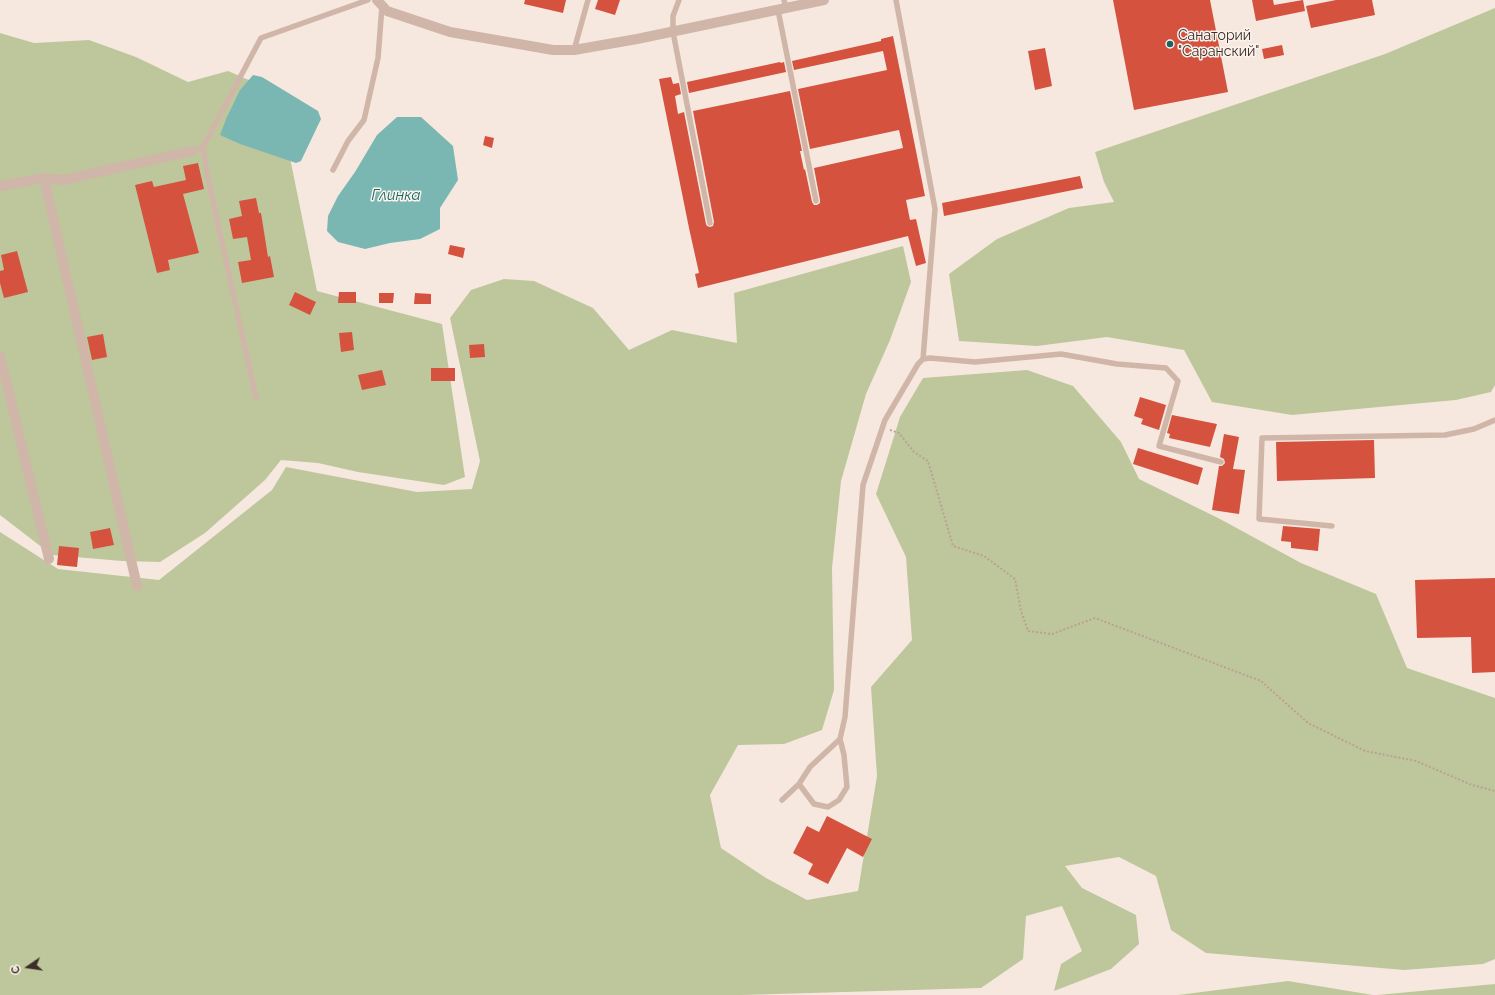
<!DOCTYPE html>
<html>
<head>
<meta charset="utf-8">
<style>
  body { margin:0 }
  #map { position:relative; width:1495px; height:995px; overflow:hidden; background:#f6e8df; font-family:Raleway,sans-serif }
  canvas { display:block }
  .north { position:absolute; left:8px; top:947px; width:40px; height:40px; -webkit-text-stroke:3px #fcf3ec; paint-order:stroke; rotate:257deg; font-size:11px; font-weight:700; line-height:16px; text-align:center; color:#3c2d29 }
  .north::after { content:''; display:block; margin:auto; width:14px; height:18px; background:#3c2d29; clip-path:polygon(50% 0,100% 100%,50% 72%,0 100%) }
</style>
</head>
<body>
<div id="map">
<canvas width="1495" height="995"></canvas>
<div class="north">С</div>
</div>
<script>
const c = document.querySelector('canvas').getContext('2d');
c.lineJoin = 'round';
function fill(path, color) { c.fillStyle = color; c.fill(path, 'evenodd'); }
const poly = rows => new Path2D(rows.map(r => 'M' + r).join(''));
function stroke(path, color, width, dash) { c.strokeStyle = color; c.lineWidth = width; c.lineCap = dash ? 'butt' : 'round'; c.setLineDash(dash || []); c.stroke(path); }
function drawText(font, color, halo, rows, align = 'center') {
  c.font = font + ' Raleway,sans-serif'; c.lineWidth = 3; c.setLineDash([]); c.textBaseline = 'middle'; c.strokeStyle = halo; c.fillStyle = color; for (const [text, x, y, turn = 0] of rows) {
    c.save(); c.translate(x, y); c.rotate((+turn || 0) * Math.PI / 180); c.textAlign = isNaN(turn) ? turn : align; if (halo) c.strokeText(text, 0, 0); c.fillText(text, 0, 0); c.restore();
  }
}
fill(poly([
  [1495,8,1495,385,1491,392,1456,400,1292,415,1212,402,1184,350,1107,337,1037,346,959,341,949,274,997,239,1069,208,1114,202,1104,182,1095,152,1385,54],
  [0,33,34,43,89,40,136,57,188,82,228,71,281,94,287,143,317,291,442,324,465,477,444,485,358,472,318,463,281,460,265,480,205,533,160,562,122,561,52,555,0,515],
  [903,246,911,282,890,340,866,394,841,481,832,568,834,690,822,730,784,744,738,745,710,795,721,848,766,878,807,900,858,891,877,776,871,687,912,640,906,557,876,494,900,417,923,378,1027,370,1073,386,1121,442,1139,479,1220,519,1301,563,1376,594,1407,668,1495,698,1495,959,1483,964,1404,970,1206,953,1171,930,1156,876,1119,857,1065,866,1082,888,1136,915,1139,944,1111,969,1054,991,1061,964,1082,951,1062,906,1026,916,1023,959,981,988,742,995,0,995,0,532,58,569,159,580,272,490,286,467,417,492,472,489,480,461,450,318,471,290,504,279,534,281,593,308,629,350,672,330,737,343,734,293],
  [1288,981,1373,995,1178,995],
  [1495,984,1495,995,1377,995]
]), '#bec79c');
fill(poly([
  [253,75,262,77,318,111,321,119,301,161,296,163,240,144,220,135,226,119,240,90],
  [397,117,421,117,453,146,458,180,440,208,440,229,420,239,390,243,365,249,338,242,327,231,328,216,338,196,355,172,377,135]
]), '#7ab7b3');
fill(poly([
  [525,0,566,0,563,13,524,4],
  [598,0,620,0,615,15,595,9],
  [1113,0,1210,0,1228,92,1134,110],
  [1252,0,1273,0,1274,5,1303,0,1305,11,1256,21],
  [1336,0,1372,0,1375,15,1311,28,1306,6],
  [893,36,925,196,906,200,910,220,916,219,926,263,916,266,908,236,698,288,695,274,699,273,689,228,659,79,671,77,673,84,679,83,681,94,675,96,678,114,684,112,706,224,707,226,710,227,713,226,714,222,693,111,790,91,802,151,800,151,804,170,805,169,812,202,814,205,817,205,820,203,820,200,814,168,903,148,899,130,810,149,798,89,887,70,883,51,794,70,792,61,881,41,881,39],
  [1282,45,1284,55,1264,59,1262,49],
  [1045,48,1052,86,1035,90,1028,51],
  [780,62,781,63,784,62,786,72,689,93,687,82],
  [485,136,494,138,492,148,483,145],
  [198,163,204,189,183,194,199,253,168,260,170,270,157,273,135,185,152,181,154,187,186,180,183,166],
  [1080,176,1083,188,944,216,942,203],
  [256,198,259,213,261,213,268,257,270,256,274,277,242,283,238,262,251,260,247,237,233,239,229,219,242,216,239,201],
  [450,245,465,248,463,258,448,254],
  [17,251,28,292,4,298,0,283,0,271,4,270,1,255],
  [295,292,316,302,310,315,289,305],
  [339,292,356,292,356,303,338,303],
  [379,293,394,293,393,303,379,303],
  [415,293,431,294,431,304,414,304],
  [352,332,354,350,341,352,339,333],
  [103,334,107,357,92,360,87,337],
  [484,344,485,357,470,358,469,345],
  [431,368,455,368,455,381,431,381],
  [382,370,386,385,362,390,358,375],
  [1140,397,1166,405,1159,430,1141,424,1143,419,1134,416],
  [1172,415,1217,424,1210,447,1169,438,1170,434,1167,433],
  [1224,434,1239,437,1233,469,1245,470,1239,514,1212,510,1219,466,1222,466,1225,463,1224,459,1220,457],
  [1374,440,1375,478,1277,481,1276,442],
  [1138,448,1203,468,1198,485,1133,464],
  [1283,526,1320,529,1318,551,1291,548,1291,542,1281,541],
  [110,528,114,545,93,549,90,532],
  [59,546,79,548,77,567,57,565],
  [1495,578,1495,672,1472,673,1471,637,1417,638,1415,580],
  [827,816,872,839,863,857,847,848,828,884,808,874,813,864,793,853,807,826,819,832]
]), '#d4523e');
stroke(poly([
  [890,430,899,433,914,452,928,461,953,546,984,556,1015,579,1021,611,1028,631,1052,634,1095,618,1261,681,1308,723,1365,751,1416,761,1472,785,1495,791]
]), '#bca092', 2, [2, 2]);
stroke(poly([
  [679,0,673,16,673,32,710,223],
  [784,0,786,8],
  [896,0,935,209,923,359],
  [778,10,816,201],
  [574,50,588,0],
  [203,147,207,174,256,398],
  [192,151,203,147,261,38,368,0],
  [333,170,348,141,364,120,378,58,382,6],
  [1332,526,1259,519,1262,438,1445,435,1474,429,1495,420],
  [799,784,814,804,828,807,839,800,847,787,844,755,840,739],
  [782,800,799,784,810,767,840,739,845,717,863,485,885,420,918,364,923,359,930,358,975,362,1061,354,1117,364,1166,368,1178,381,1159,446,1221,462]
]), '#d0b6a8', 5.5);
stroke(poly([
  [377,0,387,11,450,32,553,50,574,50,637,39,824,0],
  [44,178,137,586],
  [0,186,44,178,63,180,192,151],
  [0,356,49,559]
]), '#d0b6a8', 10);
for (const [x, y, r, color] of [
  [1170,44,4,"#196461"]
]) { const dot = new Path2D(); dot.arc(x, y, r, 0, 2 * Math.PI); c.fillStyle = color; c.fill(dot); stroke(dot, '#fcf3ec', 1.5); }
drawText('14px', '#3c2d29', '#fcf3ec', [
  ["Санаторий",1178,36],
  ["\"Саранский\"",1178,52]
], 'left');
drawText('italic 15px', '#196461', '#fcf3ec', [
  ["Глинка",396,195]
]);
</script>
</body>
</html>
